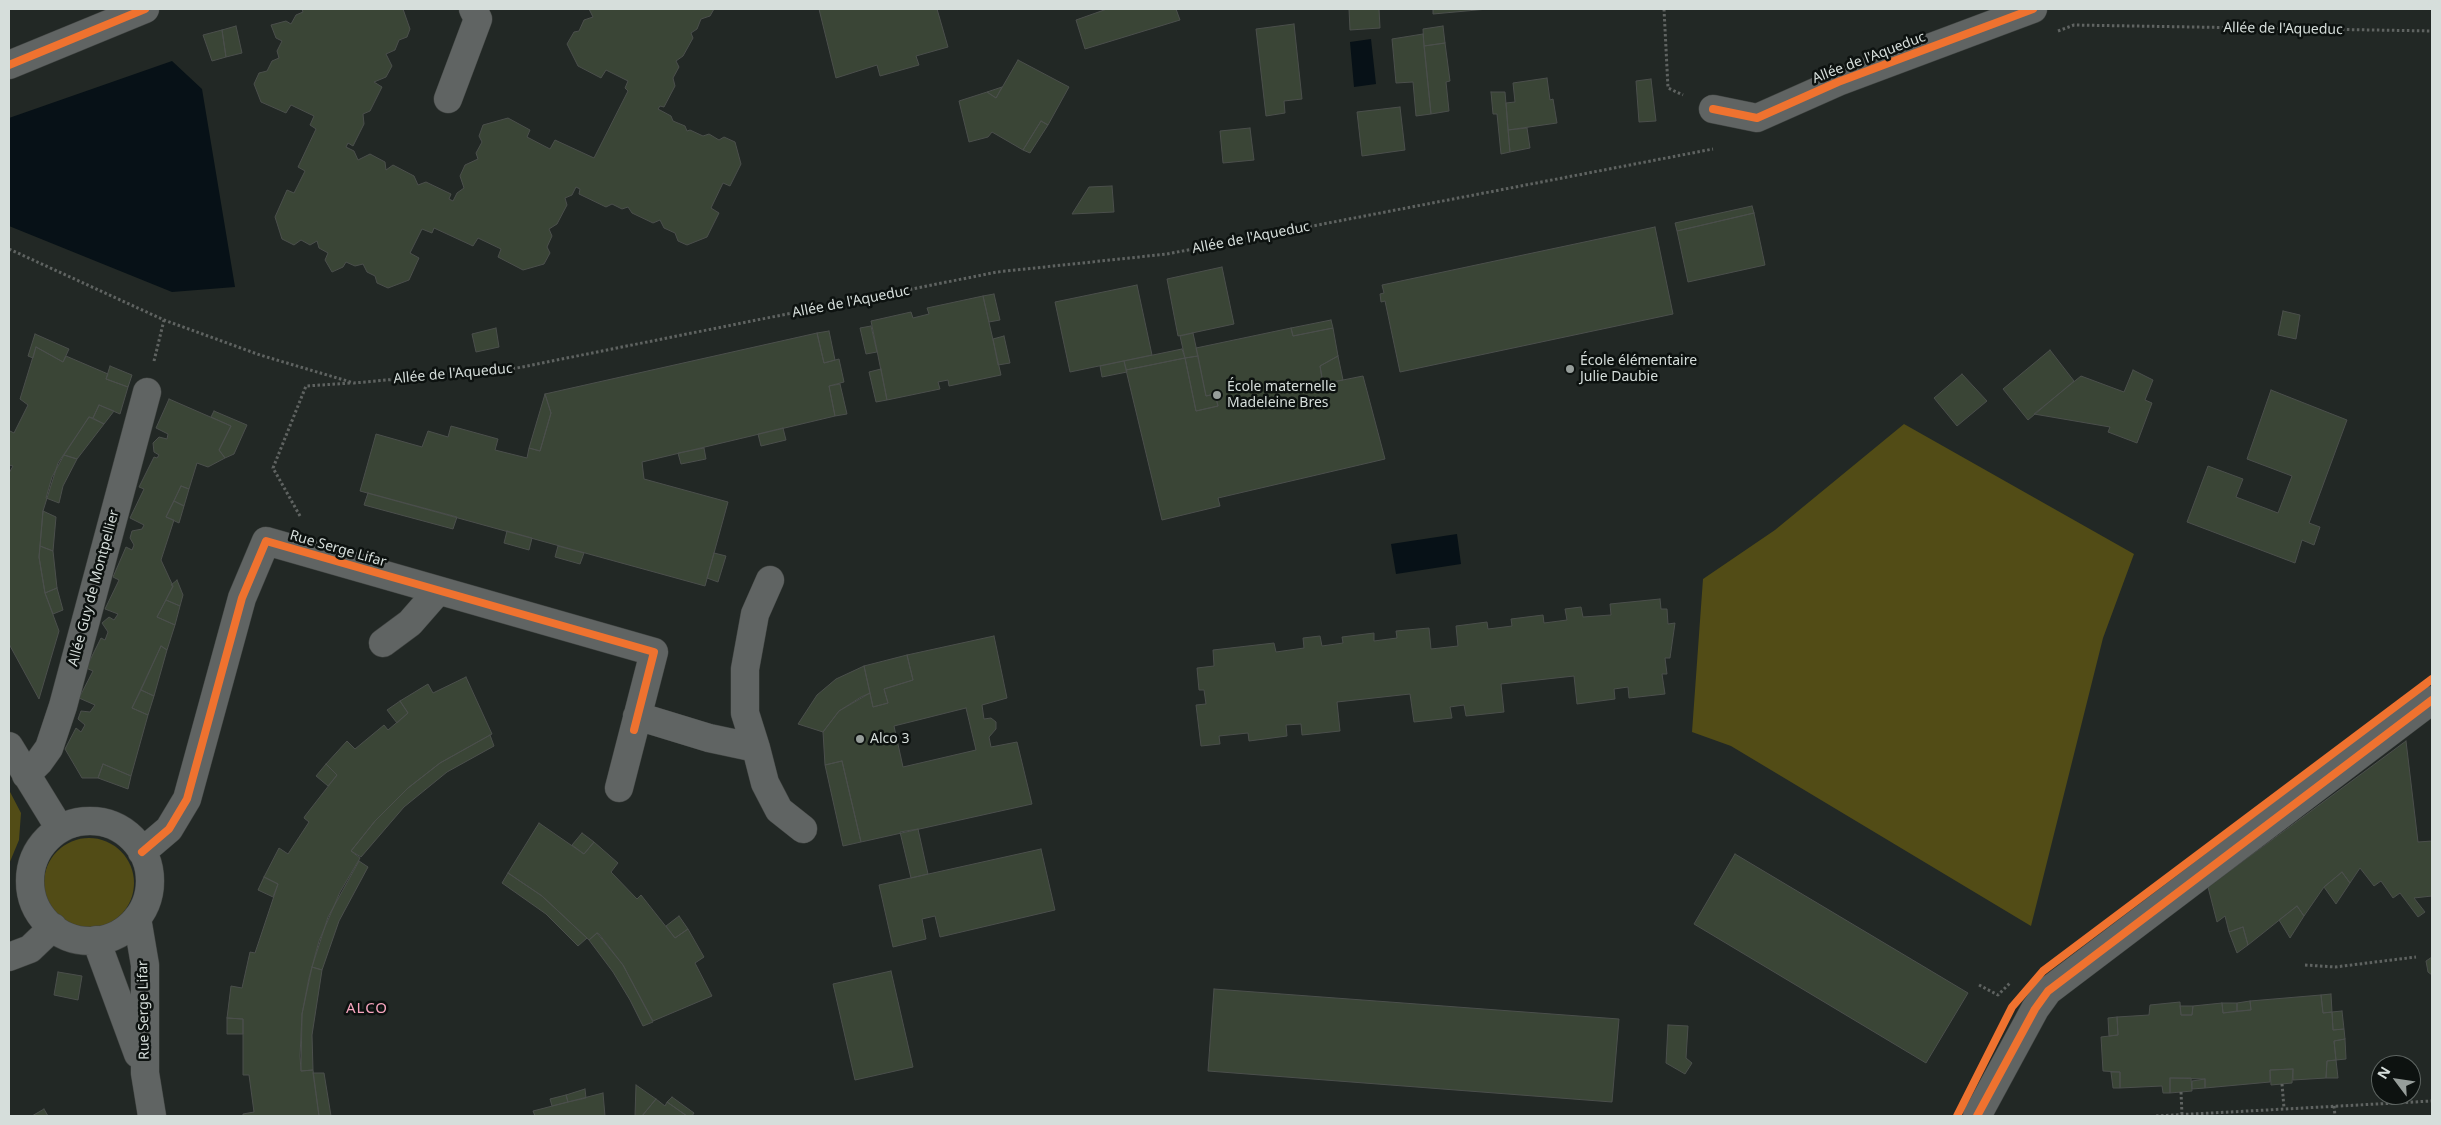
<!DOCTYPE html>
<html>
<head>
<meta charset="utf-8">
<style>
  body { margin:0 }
  #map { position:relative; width:2441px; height:1125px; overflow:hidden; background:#222825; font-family:"Noto Sans",sans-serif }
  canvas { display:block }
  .frame { position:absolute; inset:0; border:10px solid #d6dedb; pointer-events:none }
  .north { position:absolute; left:2371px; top:1055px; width:50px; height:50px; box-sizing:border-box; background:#0d1210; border:1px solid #5d6461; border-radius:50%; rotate:301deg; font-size:14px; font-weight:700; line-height:20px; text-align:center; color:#d6dedb }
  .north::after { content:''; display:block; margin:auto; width:18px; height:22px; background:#979e9b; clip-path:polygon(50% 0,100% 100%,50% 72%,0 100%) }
</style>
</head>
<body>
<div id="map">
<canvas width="2441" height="1125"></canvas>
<div class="frame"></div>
<div class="north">N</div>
</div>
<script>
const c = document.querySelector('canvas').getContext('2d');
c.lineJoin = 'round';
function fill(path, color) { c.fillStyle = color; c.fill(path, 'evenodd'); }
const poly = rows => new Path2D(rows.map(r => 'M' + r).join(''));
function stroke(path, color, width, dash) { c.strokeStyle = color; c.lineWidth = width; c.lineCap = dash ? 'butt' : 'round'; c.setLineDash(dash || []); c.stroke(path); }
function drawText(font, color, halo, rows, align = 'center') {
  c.font = font + ' "Noto Sans",sans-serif'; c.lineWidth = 5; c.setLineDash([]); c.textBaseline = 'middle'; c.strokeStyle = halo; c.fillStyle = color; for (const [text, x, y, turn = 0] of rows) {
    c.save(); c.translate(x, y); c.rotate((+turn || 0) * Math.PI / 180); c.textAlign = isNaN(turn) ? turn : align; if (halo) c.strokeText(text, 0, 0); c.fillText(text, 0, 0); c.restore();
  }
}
fill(poly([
  [1904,424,2134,554,2103,638,2031,926,1731,746,1692,732,1703,579,1775,530],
  [9,790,21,813,19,840,9,864],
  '44 883a45 45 0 1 1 90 0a45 45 0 1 1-90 0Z'
]), '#524c16');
fill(poly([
  [1371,39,1376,84,1354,87,1350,42],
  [172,61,202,89,235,287,172,292,9,226,9,118],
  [1457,534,1461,564,1396,574,1391,544]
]), '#071117');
const building = poly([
  [302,9,403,9,410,29,407,37,399,40,395,50,386,54,392,66,386,77,374,82,382,87,370,111,363,114,364,124,353,146,348,143,346,147,354,151,358,160,370,154,385,162,386,170,393,165,414,176,418,185,426,182,451,194,449,199,453,201,457,193,464,188,460,176,465,165,478,159,476,153,482,142,479,136,483,125,508,118,530,130,527,137,550,149,555,140,594,158,628,91,625,88,628,81,606,70,601,78,578,66,567,44,574,32,579,31,584,20,593,17,589,9,714,9,710,16,701,19,697,29,691,33,693,38,683,56,676,61,679,67,673,78,675,86,664,107,660,106,658,109,671,116,673,121,685,126,687,131,690,130,703,136,709,134,719,140,724,137,735,142,741,164,730,186,723,183,711,208,719,213,707,237,687,245,678,241,675,233,664,228,660,220,653,223,632,213,628,207,622,209,612,204,606,207,579,194,580,189,576,187,572,195,565,198,567,205,557,224,549,229,552,236,547,247,550,253,544,264,523,270,498,257,501,249,478,238,473,246,434,228,432,233,422,229,410,253,419,258,409,280,388,288,377,283,375,276,367,272,363,264,355,266,346,262,343,267,332,272,325,260,328,253,319,248,317,241,310,245,301,240,294,245,282,239,275,217,287,190,294,193,305,171,298,167,316,129,310,125,314,116,291,105,286,113,261,102,254,84,259,73,267,71,272,61,279,58,277,51,282,41,276,38,271,25,286,21,291,24,296,15,303,12,302,9],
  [819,9,937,9,948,47,916,56,919,65,880,76,877,65,836,78,819,9],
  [1107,9,1176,9,1180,20,1085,49,1076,20,1107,9],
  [1349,9,1379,9,1380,28,1350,30,1349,9],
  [1433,9,1488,9,1433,14,1433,9],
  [1294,24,1302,99,1284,101,1285,113,1266,116,1256,29,1294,24],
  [236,26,242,53,226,57,222,30,236,26],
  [1443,26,1445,43,1424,46,1423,29,1443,26],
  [222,30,226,57,212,61,203,35,222,30],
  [1423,34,1431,114,1416,116,1413,82,1396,83,1392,39,1423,34],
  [1445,43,1450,81,1446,82,1449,111,1431,114,1424,46,1445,43],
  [1018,60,1069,87,1048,125,1041,121,1023,150,992,132,988,137,969,142,959,101,987,92,996,98,1018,60],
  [1547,78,1550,100,1553,99,1557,123,1508,130,1506,103,1515,102,1513,83,1547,78],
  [1651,79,1656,121,1639,122,1636,81,1651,79],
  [1002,87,996,98,987,92,1002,87],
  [1491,92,1505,92,1510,152,1501,154,1497,114,1493,114,1491,92],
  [1400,107,1405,150,1362,156,1357,112,1400,107],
  [1041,121,1048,125,1030,153,1023,150,1041,121],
  [1250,128,1254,160,1223,163,1220,131,1250,128],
  [1527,128,1530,148,1510,152,1508,130,1527,128],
  [1112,186,1114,212,1072,214,1089,187,1112,186],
  [1752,206,1754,213,1677,231,1675,223,1752,206],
  [1754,213,1765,265,1688,282,1677,231,1754,213],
  [1655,227,1673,314,1400,372,1385,301,1381,302,1380,294,1384,293,1382,285,1655,227],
  [1222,267,1234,324,1178,336,1167,279,1222,267],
  [1137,285,1152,355,1070,372,1055,302,1137,285],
  [994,294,1000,320,989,322,983,296,994,294],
  [983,296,1001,375,949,386,948,380,938,382,940,389,887,400,871,321,911,312,913,318,929,314,927,308,983,296],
  [2283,311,2300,315,2296,339,2278,335,2283,311],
  [1331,320,1333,328,1293,336,1291,328,1331,320],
  [871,326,877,352,866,354,860,328,871,326],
  [496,328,499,347,476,352,472,334,496,328],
  [1291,328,1293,336,1333,328,1338,356,1320,366,1323,384,1363,376,1385,459,1218,498,1220,506,1162,520,1126,370,1185,358,1196,411,1218,406,1215,394,1206,396,1196,348,1291,328],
  [829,331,835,360,824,363,817,333,829,331],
  [817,333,824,363,839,359,844,382,829,386,835,416,642,462,644,479,728,502,705,586,360,491,376,434,422,447,428,431,448,437,451,426,498,439,495,450,527,458,529,448,540,451,551,413,545,394,817,333],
  [1193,333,1198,356,1185,358,1180,336,1193,333],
  [35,334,69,349,63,362,36,347,33,358,28,356,35,334],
  [1004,336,1010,363,998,365,993,339,1004,336],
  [36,347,63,362,66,356,108,374,106,379,128,387,120,414,99,405,93,418,89,417,58,463,43,511,39,557,45,593,59,631,39,699,9,644,9,473,13,466,9,465,9,434,10,431,14,433,28,405,20,399,36,347],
  [1182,349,1185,358,1126,370,1124,361,1182,349],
  [2050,350,2074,381,2028,420,2003,389,2050,350],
  [1198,356,1206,396,1215,394,1218,406,1196,411,1185,358,1198,356],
  [1338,356,1343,380,1323,384,1320,366,1338,356],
  [1124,361,1127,372,1102,377,1100,366,1124,361],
  [110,366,132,375,128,387,106,379,110,366],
  [881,369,887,400,876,402,869,372,881,369],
  [2133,370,2153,380,2145,400,2152,403,2137,443,2108,432,2110,427,2034,414,2081,376,2124,392,2133,370],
  [1962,374,1987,401,1957,426,1934,398,1962,374],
  [840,384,847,414,835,416,829,386,840,384],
  [2271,390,2347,420,2309,523,2320,527,2314,545,2302,540,2295,563,2187,522,2208,466,2243,479,2236,497,2278,513,2292,476,2247,459,2271,390],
  [545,394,551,413,540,451,529,448,545,394],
  [169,399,231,426,219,450,225,458,208,467,197,463,189,489,181,486,166,517,174,520,161,560,173,586,157,617,175,625,167,650,161,646,132,708,148,715,131,776,103,764,98,778,82,778,65,749,76,728,81,732,85,725,78,719,81,711,90,712,95,705,79,698,93,671,86,668,101,638,105,640,108,632,102,623,109,617,114,620,118,614,105,609,119,580,113,577,126,547,132,550,134,545,130,538,132,531,142,529,144,525,130,518,144,489,139,487,154,457,157,458,159,455,154,452,153,443,159,437,167,439,168,434,156,428,169,399],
  [99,405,114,411,104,424,93,418,99,405],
  [214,411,247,425,234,454,225,458,219,450,231,426,211,417,214,411],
  [89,417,104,424,77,459,64,455,89,417],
  [783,428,786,440,761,446,758,434,783,428],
  [704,448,706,459,681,464,678,453,704,448],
  [64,455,77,459,63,486,59,503,46,498,52,477,64,455],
  [181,486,189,489,184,506,174,501,181,486],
  [368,493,457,517,453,529,364,505,368,493],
  [174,501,184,506,179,523,166,517,174,501],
  [43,511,56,517,53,551,40,546,43,511],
  [507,531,532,538,529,550,504,543,507,531],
  [40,546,53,551,57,588,45,593,39,557,40,546],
  [558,546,584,553,580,564,555,557,558,546],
  [714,553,726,556,718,582,707,578,714,553],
  [177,580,183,595,180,606,166,600,173,586,171,585,177,580],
  [57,588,63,610,53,614,45,593,57,588],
  [1660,599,1661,609,1667,609,1668,624,1675,623,1670,658,1665,658,1667,674,1662,674,1665,694,1629,698,1628,687,1614,689,1615,699,1577,704,1574,676,1501,684,1504,712,1466,716,1464,705,1450,707,1452,718,1414,722,1410,694,1337,702,1340,731,1302,735,1301,724,1286,725,1287,736,1249,741,1248,733,1219,736,1220,744,1201,746,1196,705,1206,704,1204,690,1199,690,1197,668,1214,666,1213,650,1274,643,1276,652,1304,648,1303,638,1320,636,1322,646,1343,643,1342,637,1374,633,1374,641,1397,638,1396,631,1429,628,1431,649,1458,646,1456,626,1487,622,1488,629,1512,626,1511,619,1543,615,1544,623,1567,620,1565,609,1581,607,1583,617,1611,615,1610,604,1660,599],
  [166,600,180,606,175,625,157,617,166,600],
  [994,636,1007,698,982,705,984,719,991,718,996,722,996,729,989,737,991,747,1017,742,1032,804,861,842,842,761,825,765,823,732,839,711,861,697,870,693,873,707,888,703,884,689,913,680,907,655,994,636],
  [966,708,976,750,903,767,894,726,966,708],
  [161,646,167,650,154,696,141,690,161,646],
  [907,655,913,680,884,689,888,703,873,707,864,666,907,655],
  [864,666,870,693,839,711,823,732,798,724,817,695,836,679,864,666],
  [466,677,492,734,440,763,408,788,375,821,351,851,360,858,340,892,319,941,309,978,302,1014,300,1056,301,1071,313,1070,319,1116,243,1116,243,1114,254,1112,249,1075,243,1075,243,1019,227,1018,231,986,242,988,250,952,255,953,278,884,264,877,279,848,288,854,309,822,304,818,305,816,337,775,326,764,347,741,355,749,384,725,388,730,408,713,400,701,428,684,433,693,466,677],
  [141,690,154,696,148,715,132,708,141,690],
  [400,701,408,713,397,723,387,710,400,701],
  [490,735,494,746,447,772,404,807,361,857,351,851,375,821,408,788,440,763,490,735],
  [2406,741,2418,842,2432,841,2432,896,2414,898,2425,912,2418,917,2400,893,2393,898,2381,881,2374,886,2360,868,2350,883,2342,872,2324,887,2304,916,2297,906,2248,945,2243,927,2229,932,2225,916,2217,922,2208,887,2406,741],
  [842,761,861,842,843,846,825,765,842,761],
  [103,764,131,776,128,789,98,778,103,764],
  [326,764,337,775,328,786,316,776,326,764],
  [539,823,584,854,594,842,618,863,611,872,637,899,641,895,675,938,688,929,704,957,695,963,712,996,653,1021,623,965,599,934,597,933,589,940,542,896,508,873,539,823],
  [918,829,928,874,911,878,900,832,918,829],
  [582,833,594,842,584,854,572,845,582,833],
  [1041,849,1055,910,940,937,935,916,922,919,926,939,893,947,879,885,1041,849],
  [1735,854,1968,993,1926,1063,1694,924,1735,854],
  [359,861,368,867,339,921,322,970,312,967,328,917,359,861],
  [2342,872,2350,883,2336,904,2324,887,2342,872],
  [508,873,542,896,587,938,578,946,546,914,502,883,508,873],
  [264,877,278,884,273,897,258,890,264,877],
  [2297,906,2304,916,2290,938,2279,920,2297,906],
  [679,916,688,929,675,938,666,926,679,916],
  [2243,927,2248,945,2237,953,2229,932,2243,927],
  [597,933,623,965,653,1022,643,1026,630,1000,613,972,589,940,597,933],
  [2432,957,2432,975,2428,972,2426,961,2432,957],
  [312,967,322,970,312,1035,313,1070,301,1071,302,1014,312,967],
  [891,971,913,1067,855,1080,833,984,891,971],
  [58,972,82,976,78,1000,54,995,58,972],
  [1214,989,1619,1019,1612,1102,1208,1071,1214,989],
  [2331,994,2332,1012,2323,1013,2321,995,2331,994],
  [2321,995,2323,1013,2332,1012,2333,1030,2344,1029,2345,1039,2334,1041,2336,1060,2327,1061,2326,1078,2293,1080,2293,1069,2270,1070,2270,1082,2205,1088,2205,1079,2170,1078,2170,1093,2163,1093,2162,1086,2120,1088,2120,1072,2103,1071,2101,1037,2118,1035,2117,1017,2149,1015,2150,1005,2180,1002,2181,1015,2192,1015,2193,1006,2222,1003,2223,1013,2251,1010,2250,1001,2321,995],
  [2250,1001,2251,1010,2237,1011,2237,1003,2250,1001],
  [2222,1003,2237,1003,2237,1011,2223,1013,2222,1003],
  [2180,1006,2193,1006,2192,1015,2181,1015,2180,1006],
  [2342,1011,2344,1029,2333,1030,2332,1012,2342,1011],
  [2117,1017,2118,1035,2109,1036,2108,1018,2117,1017],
  [227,1018,243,1019,243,1034,227,1034,227,1018],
  [1668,1025,1688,1026,1686,1058,1692,1063,1685,1074,1666,1063,1668,1025],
  [2345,1039,2346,1059,2336,1060,2334,1041,2345,1039],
  [2336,1060,2338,1078,2326,1078,2327,1061,2336,1060],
  [2293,1069,2292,1083,2271,1085,2270,1070,2293,1069],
  [2111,1072,2120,1072,2120,1088,2113,1088,2111,1072],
  [313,1073,324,1073,331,1116,319,1116,313,1073],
  [2170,1078,2191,1078,2192,1091,2170,1093,2170,1078],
  [2205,1079,2205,1088,2192,1089,2192,1081,2205,1079],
  [636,1085,656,1099,642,1116,635,1116,636,1085],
  [585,1089,586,1098,568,1102,566,1095,585,1089],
  [603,1093,605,1116,535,1116,533,1111,603,1093],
  [566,1095,568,1102,552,1106,550,1099,566,1095],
  [672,1097,694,1113,692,1116,687,1116,667,1102,672,1097],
  [656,1099,665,1106,667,1102,687,1116,642,1116,656,1099],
  [44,1109,48,1116,32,1116,44,1109]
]);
fill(building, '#3a4536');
stroke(building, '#4b4f4c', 1);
const minor = poly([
  [9,65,145,9],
  [448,99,478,19,473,9],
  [1713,109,1757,118,1838,82,2033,9],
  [383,643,410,623,438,591],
  [637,716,709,738,756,748,765,783,779,810,803,829],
  [9,746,60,829],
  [756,748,745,713,745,669,755,614,770,580],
  [26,775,39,762,49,748,63,706,147,392],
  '30 881a60 60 0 1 1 120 0a60 60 0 1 1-120 0Z',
  [142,852,169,829,187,799,242,598,266,541,654,652,619,788],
  [137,918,145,965,145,1073,152,1116],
  [96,940,138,1054],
  [9,957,30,949,53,927],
  [1977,1116,2035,1009,2048,991,2432,700]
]);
stroke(minor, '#404442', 29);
stroke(poly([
  [1664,9,1668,88,1683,95],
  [2058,31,2074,25,2432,31],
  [9,249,164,320,260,355,354,383,517,368,997,272,1167,254,1713,149],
  [154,361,164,320],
  [300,516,273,468,306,386,351,383],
  [2305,965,2335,967,2416,957],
  [1979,985,1998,995,2010,983],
  [2282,1084,2284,1108],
  [2181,1092,2182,1115],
  [2334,1106,2335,1116],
  [2156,1116,2432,1101]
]), '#5f6361', 3, [2.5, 2.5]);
stroke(minor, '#606463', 28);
stroke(poly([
  [9,65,145,9],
  [1713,109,1757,118,1838,82,2033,9],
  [142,852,169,829,187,799,242,598,266,541,654,652,634,730],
  [1957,1116,2012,1007,2043,971,2432,679],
  [1977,1116,2035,1009,2048,991,2432,700]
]), '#ef722f', 8);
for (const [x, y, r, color] of [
  [1570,369,5,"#979e9b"],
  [1217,395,5,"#979e9b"],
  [860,739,5,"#979e9b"]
]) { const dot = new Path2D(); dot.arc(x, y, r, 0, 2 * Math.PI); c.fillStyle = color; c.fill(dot); stroke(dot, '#0d1210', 2); }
drawText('14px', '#d6dedb', '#0d1210', [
  ["Allée de l'Aqueduc",2283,29,1],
  ["Allée de l'Aqueduc",1869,58,-21],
  ["Allée de l'Aqueduc",1251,238,-11],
  ["Allée de l'Aqueduc",851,302,-11],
  ["Allée de l'Aqueduc",453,374,-5],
  ["Rue Serge Lifar",338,549,16],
  ["Allée Guy de Montpellier",94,588,-75],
  ["Rue Serge Lifar",144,1010,-91]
]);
drawText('14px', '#d6dedb', '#0d1210', [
  ["École élémentaire",1580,361],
  ["Julie Daubie",1580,377],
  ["École maternelle",1227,387],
  ["Madeleine Bres",1227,403],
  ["Alco 3",870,739]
], 'left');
c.letterSpacing = '1px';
drawText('15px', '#f6a5be', '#0d1210', [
  ["ALCO",367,1009]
]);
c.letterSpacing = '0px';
</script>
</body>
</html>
